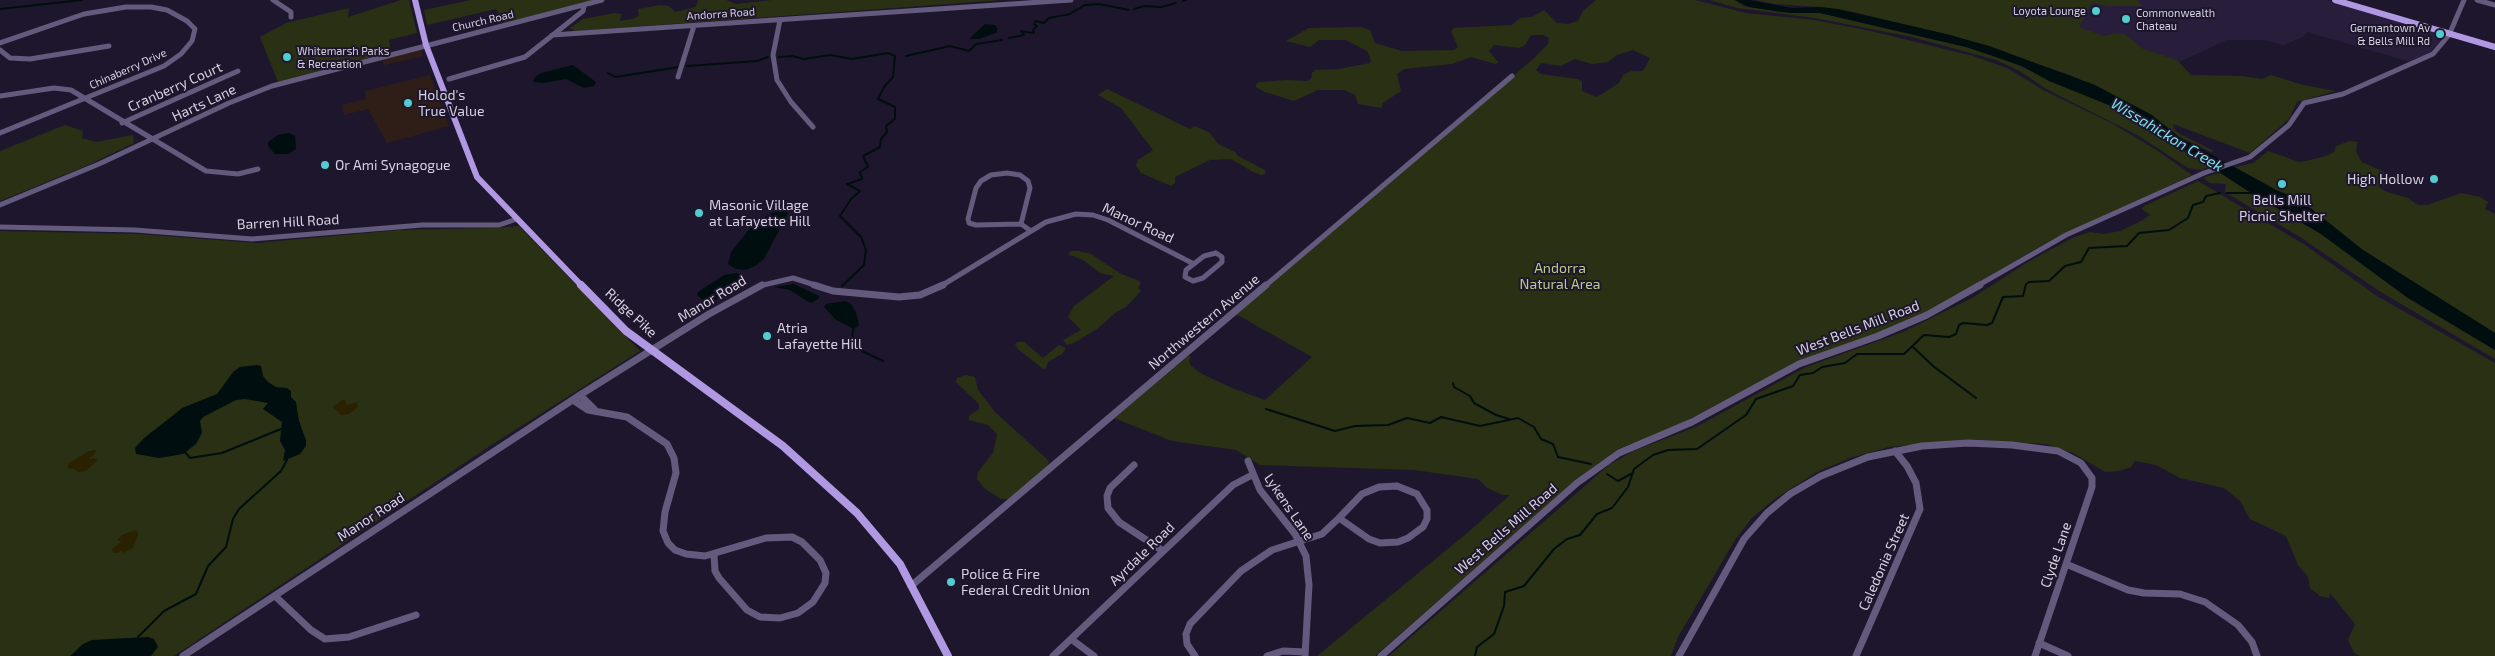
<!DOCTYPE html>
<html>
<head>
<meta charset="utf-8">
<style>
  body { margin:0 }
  canvas { display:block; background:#1e162c }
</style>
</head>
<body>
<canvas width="2495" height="656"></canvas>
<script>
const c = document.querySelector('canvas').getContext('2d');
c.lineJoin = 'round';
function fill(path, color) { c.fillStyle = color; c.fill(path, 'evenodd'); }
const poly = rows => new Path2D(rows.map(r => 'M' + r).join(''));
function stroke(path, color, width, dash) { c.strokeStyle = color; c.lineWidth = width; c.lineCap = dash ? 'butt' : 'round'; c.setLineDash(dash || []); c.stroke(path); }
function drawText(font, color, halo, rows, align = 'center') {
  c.font = font + ' "Exo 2",sans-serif'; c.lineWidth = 4; c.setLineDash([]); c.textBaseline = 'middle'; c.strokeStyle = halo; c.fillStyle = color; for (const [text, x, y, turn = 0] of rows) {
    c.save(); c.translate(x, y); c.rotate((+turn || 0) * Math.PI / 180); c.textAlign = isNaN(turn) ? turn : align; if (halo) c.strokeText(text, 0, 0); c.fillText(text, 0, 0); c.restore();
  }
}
fill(poly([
  [421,48,423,56,384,65,382,58],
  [430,75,449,126,387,143,368,109,344,115,342,105,366,99,365,91]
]), '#2f1d18');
fill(poly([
  [2024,0,2326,0,2445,35,2427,56,2411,62,2307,32,2303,37,2284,45,2264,40,2227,40,2175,64,1995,11]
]), '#281d3a');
fill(poly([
  [401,0,409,0,417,33,389,40,391,52,278,82,260,37,286,23,349,8,348,17],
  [471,0,596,0,505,25,496,9,427,25,424,10],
  [698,0,726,0,736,4,772,0,1003,0,575,31,570,28,583,19,615,13,621,14,620,21,632,19,639,16,638,9,660,5,669,6,675,12,696,7],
  [1596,0,1695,0,1746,13,1814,20,1871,31,1973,56,2007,68,2043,90,2113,124,2158,151,2192,175,2051,240,1927,312,1868,337,1799,361,1672,428,1618,449,1578,478,1375,656,1317,656,1466,534,1510,495,1503,495,1487,488,1478,479,1414,470,1260,465,1236,450,1172,441,1114,418,1188,356,1191,357,1189,361,1191,366,1202,374,1232,388,1265,400,1312,357,1236,314,1533,59,1548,44,1549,38,1543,35,1531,35,1525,45,1519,48,1494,45,1489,51,1498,62,1496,64,1471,57,1452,64,1404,69,1397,74,1401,91,1383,103,1381,108,1358,104,1355,95,1344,90,1318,90,1294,101,1265,92,1256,87,1256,84,1260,82,1286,80,1307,81,1311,79,1312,73,1315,70,1339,69,1370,63,1371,60,1367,51,1346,40,1319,40,1310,47,1286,41,1309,28,1361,27,1370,30,1375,43,1402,51,1454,50,1458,47,1451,31,1454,28,1512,25,1520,18,1532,17,1544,10,1557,23,1568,24,1578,21,1583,11],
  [1633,50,1650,58,1645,68,1642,71,1632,71,1624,74,1619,83,1597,97,1582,91,1582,81,1577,79,1541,74,1536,70,1541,63,1561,66,1575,59,1592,64,1608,62,1617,55],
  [1710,0,1735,0,1743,6,1780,12,1820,13,1966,47,1999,57,2111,106,2141,124,2154,135,2211,166,2201,170,2188,168,2139,136,2048,90,2018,70,1996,60,1912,37,1815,18,1737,8],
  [1755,0,2137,0,2143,6,2108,6,2092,3,2079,27,2104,36,2116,33,2125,34,2143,49,2177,60,2191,75,2241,76,2262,79,2271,75,2303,85,2336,91,2297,102,2289,119,2250,153,2173,124,2174,129,2180,134,2214,151,2211,152,2179,137,2143,110,2070,75,1950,35,1853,12,1820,7,1775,4],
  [1107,89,1190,129,1195,126,1210,133,1218,144,1235,152,1238,156,1265,170,1266,173,1262,175,1253,172,1231,159,1210,160,1175,177,1175,183,1171,186,1141,173,1136,165,1138,160,1153,150,1121,108,1098,95],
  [65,125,83,131,82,138,96,142,133,135,134,143,86,166,0,201,0,151],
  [2350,141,2357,142,2356,152,2362,162,2388,174,2391,184,2378,186,2384,191,2408,198,2418,205,2427,205,2461,193,2480,197,2488,202,2485,209,2495,214,2495,333,2363,250,2299,199,2278,191,2235,167,2253,163,2268,151,2299,162,2306,161,2326,156,2334,152,2336,146],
  [2220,172,2251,193,2321,234,2408,298,2495,350,2495,359,2379,291,2300,237,2225,192,2226,184,2210,183,2203,178],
  [2198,181,2305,245,2377,296,2495,363,2495,656,2360,656,2354,653,2348,640,2355,624,2330,593,2329,598,2320,596,2310,588,2308,577,2298,565,2286,536,2250,519,2240,501,2224,488,2180,478,2156,465,2135,461,2131,467,2119,471,2105,472,2073,453,2046,444,1962,440,1889,447,1850,458,1817,472,1776,498,1752,518,1735,540,1678,637,1671,656,1389,656,1609,465,1634,451,1698,426,1806,367,1903,332,1972,298,2028,262,2074,237,2090,232,2104,234,2120,231,2141,221,2150,215,2142,209,2144,206],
  [519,226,640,351,493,444,174,656,0,656,0,231,139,234,257,243,398,230,492,228],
  [1079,251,1091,254,1121,274,1137,280,1141,283,1138,288,1141,291,1126,307,1115,313,1097,329,1074,343,1067,345,1063,340,1081,330,1068,317,1074,306,1114,276,1100,273,1083,260,1068,254,1071,251],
  [1018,342,1024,342,1043,358,1059,345,1066,348,1062,354,1048,362,1046,368,1043,369,1018,349,1015,344],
  [966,375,975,377,978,390,995,412,1049,461,1047,467,1015,495,1007,499,1001,499,985,489,977,479,978,472,993,453,997,434,988,425,969,420,969,416,979,409,979,404,956,382,957,378]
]), '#293014');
fill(poly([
  [342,400,345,400,347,405,357,402,358,407,349,414,341,415,333,407],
  [96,450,94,455,88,459,94,458,98,460,86,471,78,472,74,469,67,468,69,463,89,451],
  [136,530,138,534,133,548,123,553,122,550,118,553,112,552,112,549,121,542,118,540,122,535]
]), '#2a2101');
fill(poly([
  [1735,0,1749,0,1792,8,1820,7,1838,9,1950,35,1989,46,2095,85,2152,115,2179,137,2278,191,2299,199,2363,250,2495,333,2495,350,2408,298,2321,234,2251,193,2182,148,2159,138,2141,124,2111,106,2049,81,2022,66,1966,47,1820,13,1790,13,1749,7],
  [985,24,995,25,998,29,996,33,979,39,969,39],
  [573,65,596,82,594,86,584,88,566,79,543,83,533,82,535,77,541,73],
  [289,133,295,136,296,149,288,154,275,154,268,146,268,142,278,135],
  [778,210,784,210,788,213,764,259,755,266,746,270,736,269,728,264,731,252,755,222],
  [737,273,742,276,740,282,712,302,706,303,697,295,698,292,724,275],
  [794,284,819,296,819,298,812,303,808,302,790,290,774,287],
  [838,302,845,301,851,304,856,312,859,325,857,327,852,328,836,320,824,307,826,304],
  [257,365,261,366,263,376,268,382,276,387,287,388,291,391,291,397,296,402,299,421,306,440,306,446,300,454,283,461,285,450,280,441,282,422,263,409,268,403,245,399,236,400,203,417,200,421,202,433,196,444,183,454,159,458,136,454,135,448,144,438,171,417,182,408,217,394,233,372,240,367],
  [148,637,154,639,158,647,151,656,70,656,83,644,92,640]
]), '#000e0f');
stroke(poly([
  [1183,1,1186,0],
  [0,9,82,0],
  [1134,9,1144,6,1161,7,1176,3],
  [1009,38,1024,35,1021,31,1034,33,1033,30,1037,26,1034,24,1036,21,1044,23,1049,18,1070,14,1085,5,1099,4,1129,10],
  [906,56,950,46,969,51,976,44,1002,40],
  [779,57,792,56,804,59,830,55,852,59,888,53,895,56,893,77,884,87,878,99,895,107,895,119,886,126,887,132,881,139,880,147,863,156,868,167,860,172,862,179,847,184,860,191,851,199,840,216,861,237,866,250,864,265,842,286],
  [687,66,757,61,768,57],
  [608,73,615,77,679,67],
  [2227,193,2252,193],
  [854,327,852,335,862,351,883,361],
  [1913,347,1933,366,1976,398],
  [1453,383,1454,387,1470,396,1474,403,1496,415,1509,419],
  [1266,409,1335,431,1355,426,1388,425,1407,418,1430,423,1441,417,1480,426,1518,418,1534,427,1541,439,1553,444,1558,457,1591,464],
  [185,452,190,458,222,453,281,429],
  [1607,474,1618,481,1631,474],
  [138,637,164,611,196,594,208,566,226,547,233,519,239,509,281,471,287,460],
  [1475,656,1477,647,1494,634,1504,606,1505,592,1524,586,1554,549,1567,539,1580,535,1597,514,1612,508,1628,487,1634,469,1653,455,1668,450,1697,449,1746,415,1756,399,1793,386,1800,375,1813,373,1822,367,1845,363,1857,354,1904,354,1924,335,1949,337,1956,334,1959,325,1963,323,1987,325,1992,323,2003,297,2023,296,2026,284,2029,282,2049,281,2065,266,2081,262,2089,248,2127,246,2139,233,2169,230,2188,218,2193,205,2203,202,2206,196,2220,193]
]), '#000e0f', 2);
stroke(poly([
  [273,0,291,12,291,17],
  [2477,0,2495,5],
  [780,20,773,55,777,80,791,102,813,127],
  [552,35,1071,0],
  [0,43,84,14,126,7,151,7,167,10,187,21,195,29,192,41,181,54,164,66,0,133],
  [0,50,10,58,30,59,109,46],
  [678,77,694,26],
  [449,79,525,57,583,11,584,6],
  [0,96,54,88,71,90,206,171,238,174,258,169],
  [122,123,238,71],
  [1007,173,1020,175,1028,181,1030,188,1021,224,976,225,969,223,968,219,976,188,981,181,991,175,1007,173],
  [0,205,99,164,229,103,272,86,602,0],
  [1021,224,1031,231],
  [0,227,135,230,252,239,422,225,499,225,517,219],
  [1216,253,1222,257,1222,262,1203,278,1193,281,1185,277,1186,270,1204,256,1216,253],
  [759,286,793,278,818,286],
  [941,286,1046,222,1076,214,1093,215,1108,220,1194,264],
  [1265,286,1512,76],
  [1977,286,2066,235,2204,173,2250,157,2289,125,2304,103,2343,94,2433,54,2449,35,2464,0]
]), '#645a7d', 5);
stroke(poly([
  [814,285,833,291,899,297,920,295,943,285],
  [580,395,595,410],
  [573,400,588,410,627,417,667,444,674,458,676,473,665,512,663,531,668,543,675,550,686,554,705,556,766,538,792,537,802,542,820,560,826,573,825,583,813,602,798,613,780,618,760,617,747,610,719,578,715,571,714,555],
  [1248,461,1260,490,1295,534,1306,556,1309,585,1305,656],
  [1134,465,1110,488,1107,496,1108,508,1119,522,1163,551],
  [1397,486,1417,494,1427,510,1427,519,1423,527,1408,538,1398,542,1380,543,1369,539,1339,518,1362,494,1379,487,1397,486],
  [2066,564,2128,590,2144,593,2180,594,2205,602,2238,625,2252,642,2257,656],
  [911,586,1266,285],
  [275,596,311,630,325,639,349,637,416,615],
  [1071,639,1094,656],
  [2039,643,2068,656],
  [183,656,580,395,709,314,762,285],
  [1053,656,1233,485,1252,475],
  [1195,656,1187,644,1186,634,1190,624,1241,571,1272,550,1322,534,1339,518],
  [1267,656,1283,651,1305,652],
  [1381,656,1577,483,1619,453,1692,422,1799,364,1878,336,1927,315,1980,285],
  [1679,656,1744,539,1767,513,1790,494,1821,476,1868,457,1922,446,1968,443,2012,445,2058,451,2081,463,2092,478,2092,487,2035,656],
  [1856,656,1920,509,1916,483,1907,466,1895,451]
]), '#645a7d', 7);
stroke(poly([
  [415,0,426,45,477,177,582,286],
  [2335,0,2495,47]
]), '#b098e3', 6);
stroke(poly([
  [581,285,626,331,783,446,857,513,900,564,948,656]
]), '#b098e3', 8);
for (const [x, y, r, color] of [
  [2096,11,5,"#52cdcf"],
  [2126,19,5,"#52cdcf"],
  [2440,34,5,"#52cdcf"],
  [287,57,5,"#52cdcf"],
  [408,103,5,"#52cdcf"],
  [325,165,5,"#52cdcf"],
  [2434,179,5,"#52cdcf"],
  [2282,184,5,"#52cdcf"],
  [699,213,5,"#52cdcf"],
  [767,336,5,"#52cdcf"],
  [951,582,5,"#52cdcf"]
]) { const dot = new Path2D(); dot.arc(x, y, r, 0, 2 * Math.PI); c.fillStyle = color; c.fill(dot); stroke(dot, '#1e162c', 2); }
drawText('11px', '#d6d1e1', '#1e162c', [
  ["Loyota Lounge",2086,11],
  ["Commonwealth",2136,13,"left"],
  ["Chateau",2136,26,"left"],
  ["Germantown Av",2430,28],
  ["& Bells Mill Rd",2430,41],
  ["Whitemarsh Parks",297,51,"left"],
  ["& Recreation",297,64,"left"]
], 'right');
drawText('11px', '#d6d1e1', '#1e162c', [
  ["Andorra Road",721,14,-4],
  ["Church Road",483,21,-13],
  ["Chinaberry Drive",128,69,-24]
]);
drawText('14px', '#d6d1e1', '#1e162c', [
  ["Cranberry Court",175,87,-24],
  ["Harts Lane",204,103,-25],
  ["Barren Hill Road",288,222,-3],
  ["Manor Road",1138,223,25],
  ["Manor Road",712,299,-31],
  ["Ridge Pike",631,313,43],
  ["Northwestern Avenue",1204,322,-40],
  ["West Bells Mill Road",1858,328,-21],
  ["Lykens Lane",1289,507,56],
  ["Manor Road",371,517,-33],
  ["West Bells Mill Road",1506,529,-41],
  ["Ayrdale Road",1142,554,-44],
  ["Clyde Lane",2056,555,-71],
  ["Caledonia Street",1884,562,-66]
]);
drawText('14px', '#d6d1e1', '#1e162c', [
  ["Holod's",418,95],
  ["True Value",418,111],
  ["Or Ami Synagogue",335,165],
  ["High Hollow",2424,179,"right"],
  ["Bells Mill",2282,200,"center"],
  ["Picnic Shelter",2282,216,"center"],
  ["Masonic Village",709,205],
  ["at Lafayette Hill",709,221],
  ["Atria",777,328],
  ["Lafayette Hill",777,344],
  ["Police & Fire",961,574],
  ["Federal Credit Union",961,590]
], 'left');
drawText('14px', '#bace86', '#1e162c', [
  ["Andorra",1560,268],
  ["Natural Area",1560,284]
]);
drawText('italic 15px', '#79e2e8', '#1e162c', [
  ["Wissahickon Creek",2167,135,31]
]);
</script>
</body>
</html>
